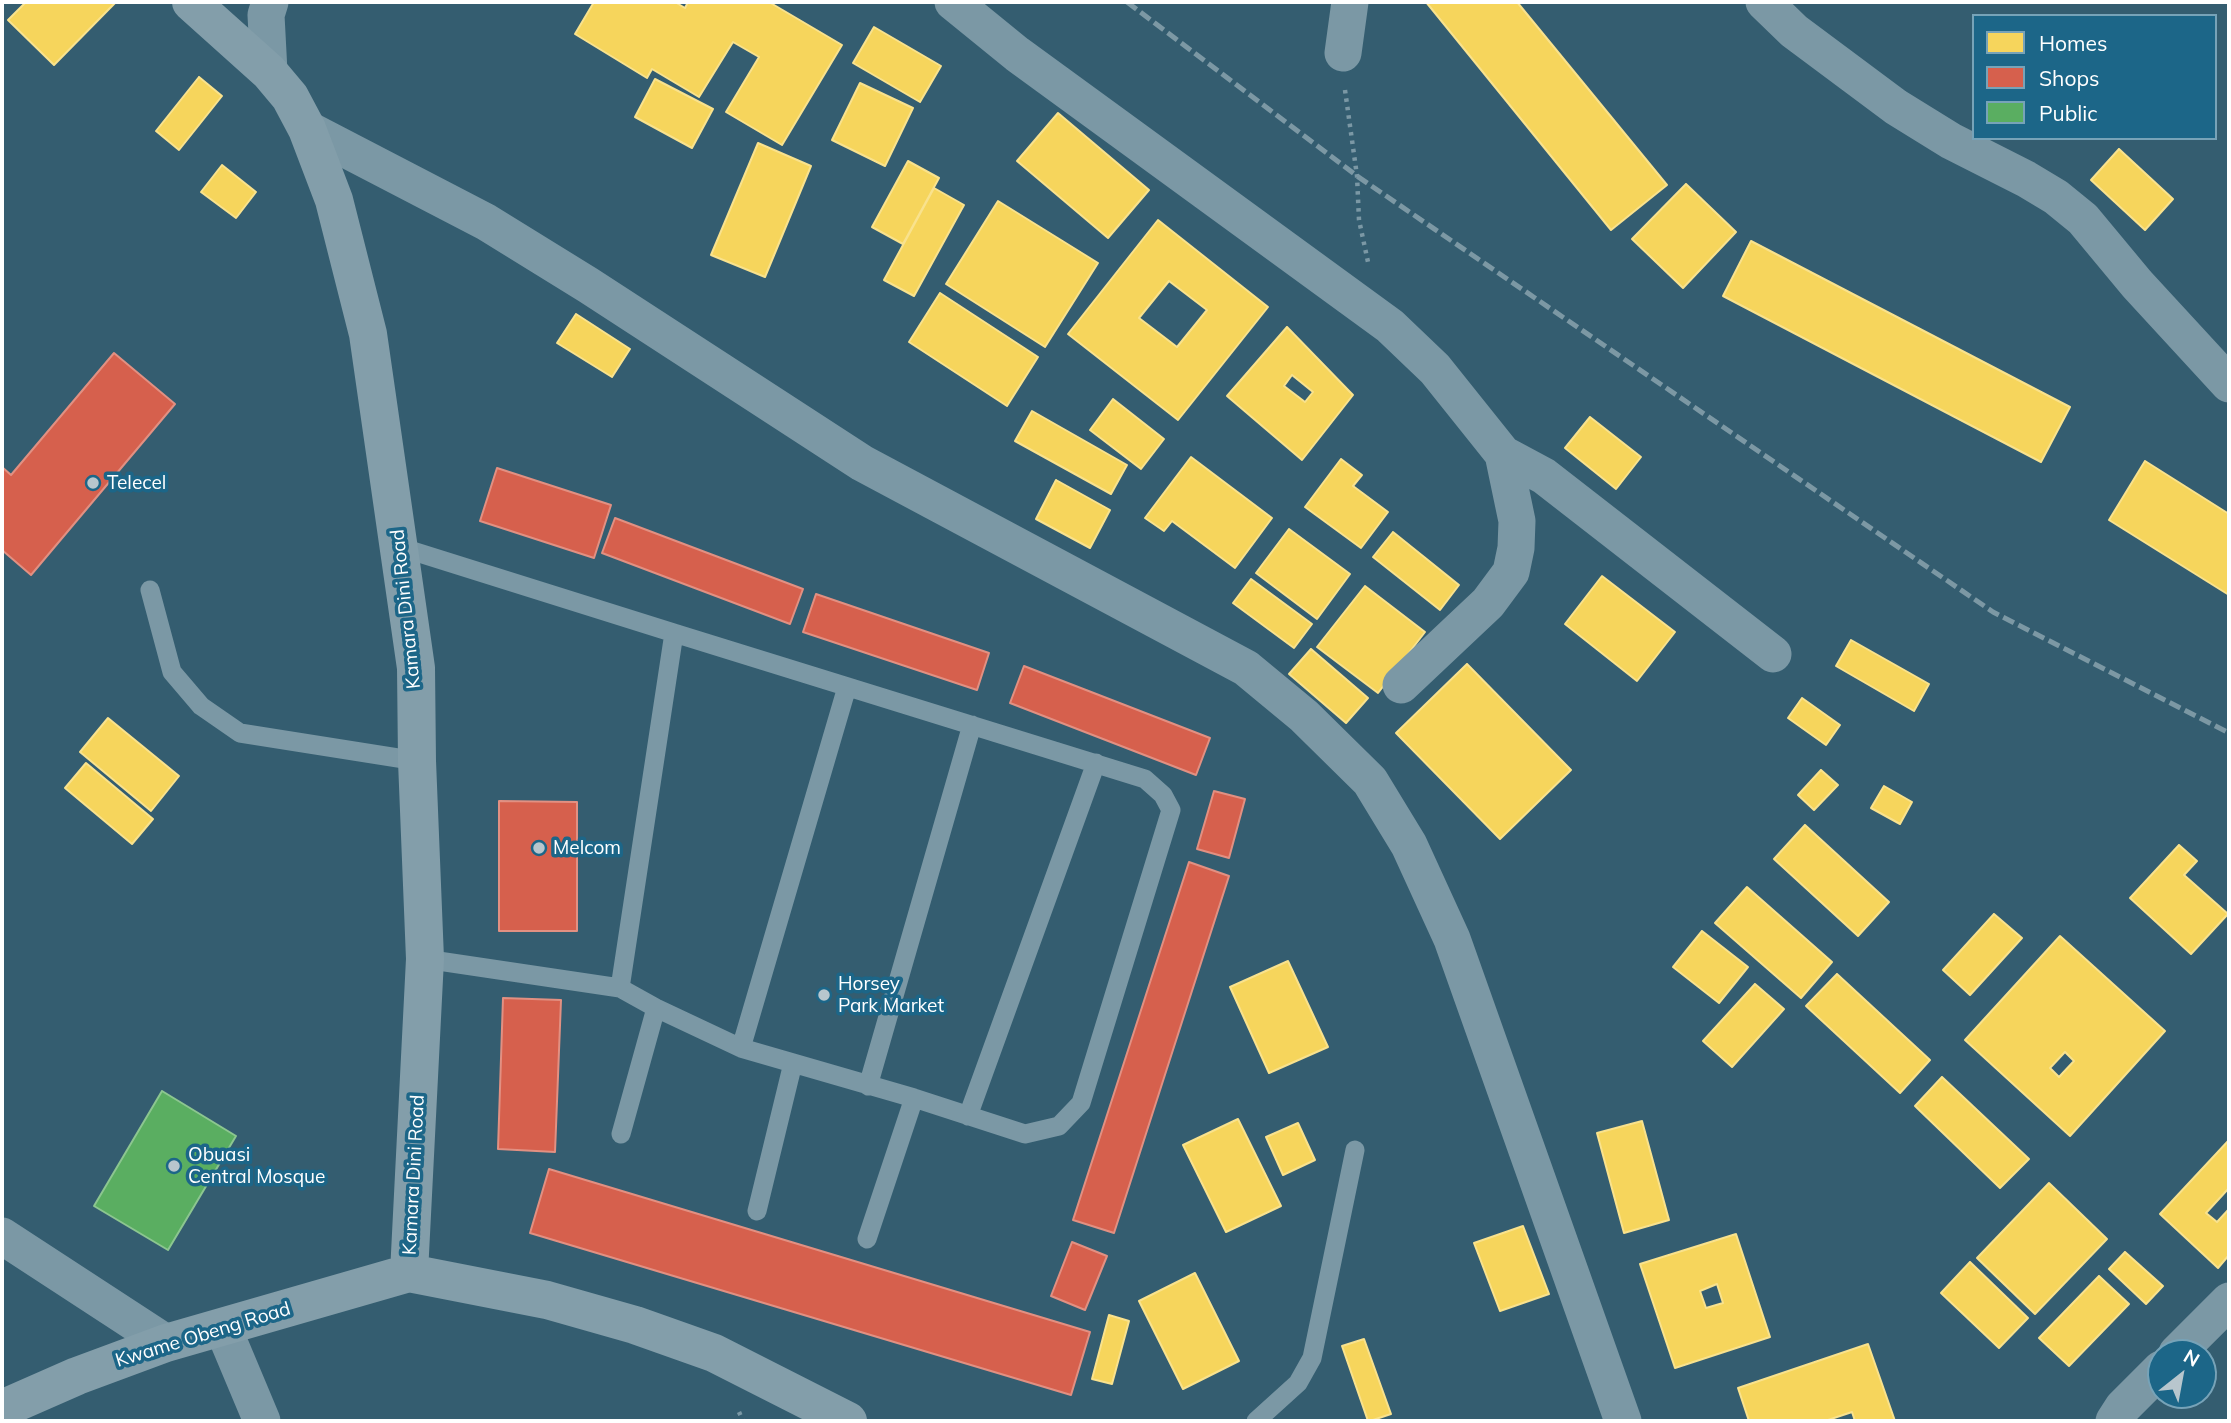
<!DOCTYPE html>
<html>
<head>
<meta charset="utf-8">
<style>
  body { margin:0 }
  #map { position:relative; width:2231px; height:1423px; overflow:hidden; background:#345d70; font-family:Mulish,sans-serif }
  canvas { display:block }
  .frame { position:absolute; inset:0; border:4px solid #fff; pointer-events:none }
  .legend { position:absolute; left:1972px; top:14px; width:245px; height:126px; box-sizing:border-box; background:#1c6688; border:2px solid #77a3b8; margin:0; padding:9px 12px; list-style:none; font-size:21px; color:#fff }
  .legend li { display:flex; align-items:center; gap:14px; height:35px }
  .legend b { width:35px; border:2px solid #77a3b8 }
  .north { position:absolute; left:2147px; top:1339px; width:70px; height:70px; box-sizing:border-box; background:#1c6688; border:2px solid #77a3b8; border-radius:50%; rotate:31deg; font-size:19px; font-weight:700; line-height:28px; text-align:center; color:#fff }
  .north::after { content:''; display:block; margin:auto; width:24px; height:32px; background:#b8c6cd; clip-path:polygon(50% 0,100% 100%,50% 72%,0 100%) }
</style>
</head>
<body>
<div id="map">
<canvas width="2231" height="1423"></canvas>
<div class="frame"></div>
<ul class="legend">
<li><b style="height:19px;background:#f6d55c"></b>Homes</li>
<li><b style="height:19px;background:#d6604d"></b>Shops</li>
<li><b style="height:19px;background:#5aae61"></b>Public</li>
</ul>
<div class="north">N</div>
</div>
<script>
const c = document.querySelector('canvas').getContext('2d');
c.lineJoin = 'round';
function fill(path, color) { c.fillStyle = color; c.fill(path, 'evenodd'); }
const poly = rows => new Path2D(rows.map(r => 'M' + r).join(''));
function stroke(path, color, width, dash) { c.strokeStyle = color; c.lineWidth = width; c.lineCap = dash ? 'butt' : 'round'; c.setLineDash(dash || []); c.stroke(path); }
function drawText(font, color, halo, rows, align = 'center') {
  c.font = font + ' Mulish,sans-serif'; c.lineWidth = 7; c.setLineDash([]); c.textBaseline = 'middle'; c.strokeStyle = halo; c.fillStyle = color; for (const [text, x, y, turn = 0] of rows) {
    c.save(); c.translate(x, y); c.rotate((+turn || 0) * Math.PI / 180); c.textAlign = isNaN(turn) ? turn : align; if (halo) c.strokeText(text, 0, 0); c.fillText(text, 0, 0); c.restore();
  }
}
const homes = poly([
  [26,2,116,2,54,65,8,20,26,2],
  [594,2,675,2,685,8,688,2,769,2,842,45,782,145,726,112,759,57,733,42,699,97,652,69,647,78,575,34,594,2],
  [1426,2,1517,2,1667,185,1611,230,1426,2],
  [874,27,941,66,920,102,853,63,874,27],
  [199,77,222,96,179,150,156,131,199,77],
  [655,79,713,109,692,148,635,117,655,79],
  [860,83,913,108,885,166,832,140,860,83],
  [1058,113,1149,190,1108,238,1017,161,1058,113],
  [758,143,811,166,765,277,711,255,758,143],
  [2119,149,2173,199,2145,230,2091,180,2119,149],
  [908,161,939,178,903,244,872,227,908,161],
  [222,165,256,192,236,218,201,192,222,165],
  [1686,184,1736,232,1683,288,1632,239,1686,184],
  [934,188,964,205,914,296,884,280,934,188],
  [998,201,1098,263,1045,347,946,284,998,201],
  [1158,220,1268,307,1178,420,1068,334,1158,220],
  [1169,281,1207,310,1177,347,1139,318,1169,281],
  [1751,241,2070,407,2041,462,1723,296,1751,241],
  [940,293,1038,357,1007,406,909,342,940,293],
  [576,314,630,349,612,377,557,343,576,314],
  [1287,327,1353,395,1302,460,1227,396,1287,327],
  [1292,375,1313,392,1305,402,1284,386,1292,375],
  [1113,399,1164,439,1141,469,1090,430,1113,399],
  [1032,411,1127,465,1111,494,1015,441,1032,411],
  [1590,417,1641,457,1616,489,1565,448,1590,417],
  [1191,457,1272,518,1235,568,1172,521,1164,531,1145,518,1191,457],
  [1341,459,1362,475,1353,486,1388,512,1361,548,1305,507,1341,459],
  [2145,461,2229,514,2229,595,2109,520,2145,461],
  [1056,480,1110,510,1090,548,1036,519,1056,480],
  [1289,529,1350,574,1317,619,1256,573,1289,529],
  [1393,532,1459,585,1440,610,1373,557,1393,532],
  [1602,576,1675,632,1637,681,1565,624,1602,576],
  [1251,579,1312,624,1294,648,1233,603,1251,579],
  [1365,586,1425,632,1378,693,1317,647,1365,586],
  [1851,640,1929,684,1914,711,1836,666,1851,640],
  [1311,649,1368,698,1346,723,1289,674,1311,649],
  [1467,664,1571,770,1500,839,1396,733,1467,664],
  [1802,698,1840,725,1826,745,1788,718,1802,698],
  [108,718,179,776,151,811,80,752,108,718],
  [86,763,153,819,132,844,65,788,86,763],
  [1821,770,1838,785,1814,810,1798,795,1821,770],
  [1884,786,1912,802,1900,824,1871,808,1884,786],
  [1805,825,1889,902,1858,936,1774,859,1805,825],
  [2179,845,2197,861,2184,875,2228,914,2191,954,2130,898,2179,845],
  [1747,887,1832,962,1801,998,1715,923,1747,887],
  [1994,914,2022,938,1970,995,1943,970,1994,914],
  [1702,931,1748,967,1719,1003,1673,967,1702,931],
  [2060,936,2165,1031,2070,1136,1965,1040,2060,936],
  [2065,1052,2074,1061,2059,1077,2050,1068,2065,1052],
  [1288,961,1328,1047,1269,1073,1230,987,1288,961],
  [1837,974,1930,1060,1900,1093,1806,1006,1837,974],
  [1755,984,1784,1009,1732,1067,1703,1041,1755,984],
  [1942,1077,2029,1159,2000,1188,1915,1106,1942,1077],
  [1238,1119,1281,1206,1226,1232,1183,1145,1238,1119],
  [1642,1121,1669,1220,1624,1233,1597,1133,1642,1121],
  [1298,1123,1315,1160,1283,1175,1266,1137,1298,1123],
  [2229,1140,2229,1188,2206,1213,2217,1222,2229,1209,2229,1255,2218,1268,2160,1214,2229,1140],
  [2049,1183,2107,1239,2035,1314,1977,1258,2049,1183],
  [1523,1226,1549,1294,1500,1311,1474,1243,1523,1226],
  [1736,1234,1770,1337,1675,1368,1640,1264,1736,1234],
  [1717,1284,1723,1303,1706,1308,1700,1291,1717,1284],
  [2125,1252,2163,1286,2146,1304,2109,1269,2125,1252],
  [1970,1262,2028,1318,1999,1348,1941,1293,1970,1262],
  [1195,1273,1239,1361,1183,1389,1139,1301,1195,1273],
  [2099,1276,2129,1304,2069,1366,2039,1338,2099,1276],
  [1109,1315,1129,1321,1112,1384,1092,1379,1109,1315],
  [1364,1339,1391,1414,1370,1421,1368,1421,1342,1346,1364,1339],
  [1868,1344,1895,1421,1855,1421,1852,1412,1825,1421,1749,1421,1738,1388,1868,1344]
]);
fill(homes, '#f6d55c');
stroke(homes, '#f9e28d', 2);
const shops = poly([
  [114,353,175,404,31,575,2,550,2,467,11,475,114,353],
  [497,468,611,505,594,558,480,521,497,468],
  [615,518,803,589,790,624,602,553,615,518],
  [816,594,989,653,977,690,803,632,816,594],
  [1024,666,1210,738,1196,775,1010,703,1024,666],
  [1214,791,1245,799,1229,858,1197,849,1214,791],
  [499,801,577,802,577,931,499,931,499,801],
  [1189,862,1229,876,1114,1233,1073,1220,1189,862],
  [503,998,561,1000,555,1152,498,1149,503,998],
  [549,1169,1090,1332,1071,1395,530,1233,549,1169],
  [1072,1242,1107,1256,1085,1310,1051,1296,1072,1242]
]);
fill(shops, '#d6604d');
stroke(shops, '#e29082', 2);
const public = poly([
  [162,1091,236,1136,168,1250,94,1206,162,1091]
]);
fill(public, '#5aae61');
stroke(public, '#8cc690', 2);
stroke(poly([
  [1345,90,1357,176,1359,220,1368,262],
  [739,1412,743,1421]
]), '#7b98a5', 4.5, [3.5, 5]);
stroke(poly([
  [400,547,674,633,620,988,425,959],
  [150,590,172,672,201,706,240,733,417,761],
  [620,988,656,1008,741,1048,914,1098,1025,1134,1059,1126,1081,1103,1171,810,1163,795,1145,779,674,633],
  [741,1048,847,687],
  [868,1086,972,725],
  [968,1116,1096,763],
  [621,1134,656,1008],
  [757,1211,793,1063],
  [867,1239,914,1098],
  [1256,1421,1298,1383,1312,1358,1355,1150]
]), '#7b98a5', 19);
stroke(poly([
  [953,2,1017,54,1390,326,1435,369,1503,454,1517,521,1516,548,1511,572,1488,603,1401,685],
  [1764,2,1794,31,1896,107,1951,141,2026,179,2056,197,2083,219,2137,284,2229,384],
  [1343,53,1350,2],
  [269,72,266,15,270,2],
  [307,129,486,222,588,285,862,463,1246,668,1304,716,1370,781,1409,845,1452,939,1623,1421],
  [1503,454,1544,476,1773,654],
  [2,1236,166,1343],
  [223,1328,262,1421],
  [2177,1353,2229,1301],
  [2114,1421,2123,1407,2161,1369]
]), '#7b98a5', 37);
stroke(poly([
  [191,2,269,72,290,97,307,129,334,200,368,334,416,668,417,761,425,959,409,1273],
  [2,1409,77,1376,166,1343,409,1273,547,1300,635,1325,714,1353,848,1421]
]), '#839eaa', 38);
stroke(poly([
  [1127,2,1357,176,1993,612,2229,733]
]), '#7c98a4', 5, [12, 5]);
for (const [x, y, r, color] of [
  [93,483,7,"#b8c6cd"],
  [539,848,7,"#b8c6cd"],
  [824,995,7,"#b8c6cd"],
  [174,1166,7,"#b8c6cd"]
]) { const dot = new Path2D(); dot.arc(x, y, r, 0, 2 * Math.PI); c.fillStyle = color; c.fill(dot); stroke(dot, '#1c6688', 2.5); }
drawText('19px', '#fff', '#1c6688', [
  ["Telecel",107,483],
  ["Melcom",553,848],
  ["Horsey",838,984],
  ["Park Market",838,1006],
  ["Obuasi",188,1155],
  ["Central Mosque",188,1177]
], 'left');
drawText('19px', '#fff', '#1c6688', [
  ["Kamara Dini Road",406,609,-96],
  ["Kamara Dini Road",414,1175,-87],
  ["Kwame Obeng Road",203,1335,-17]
]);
</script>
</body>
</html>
